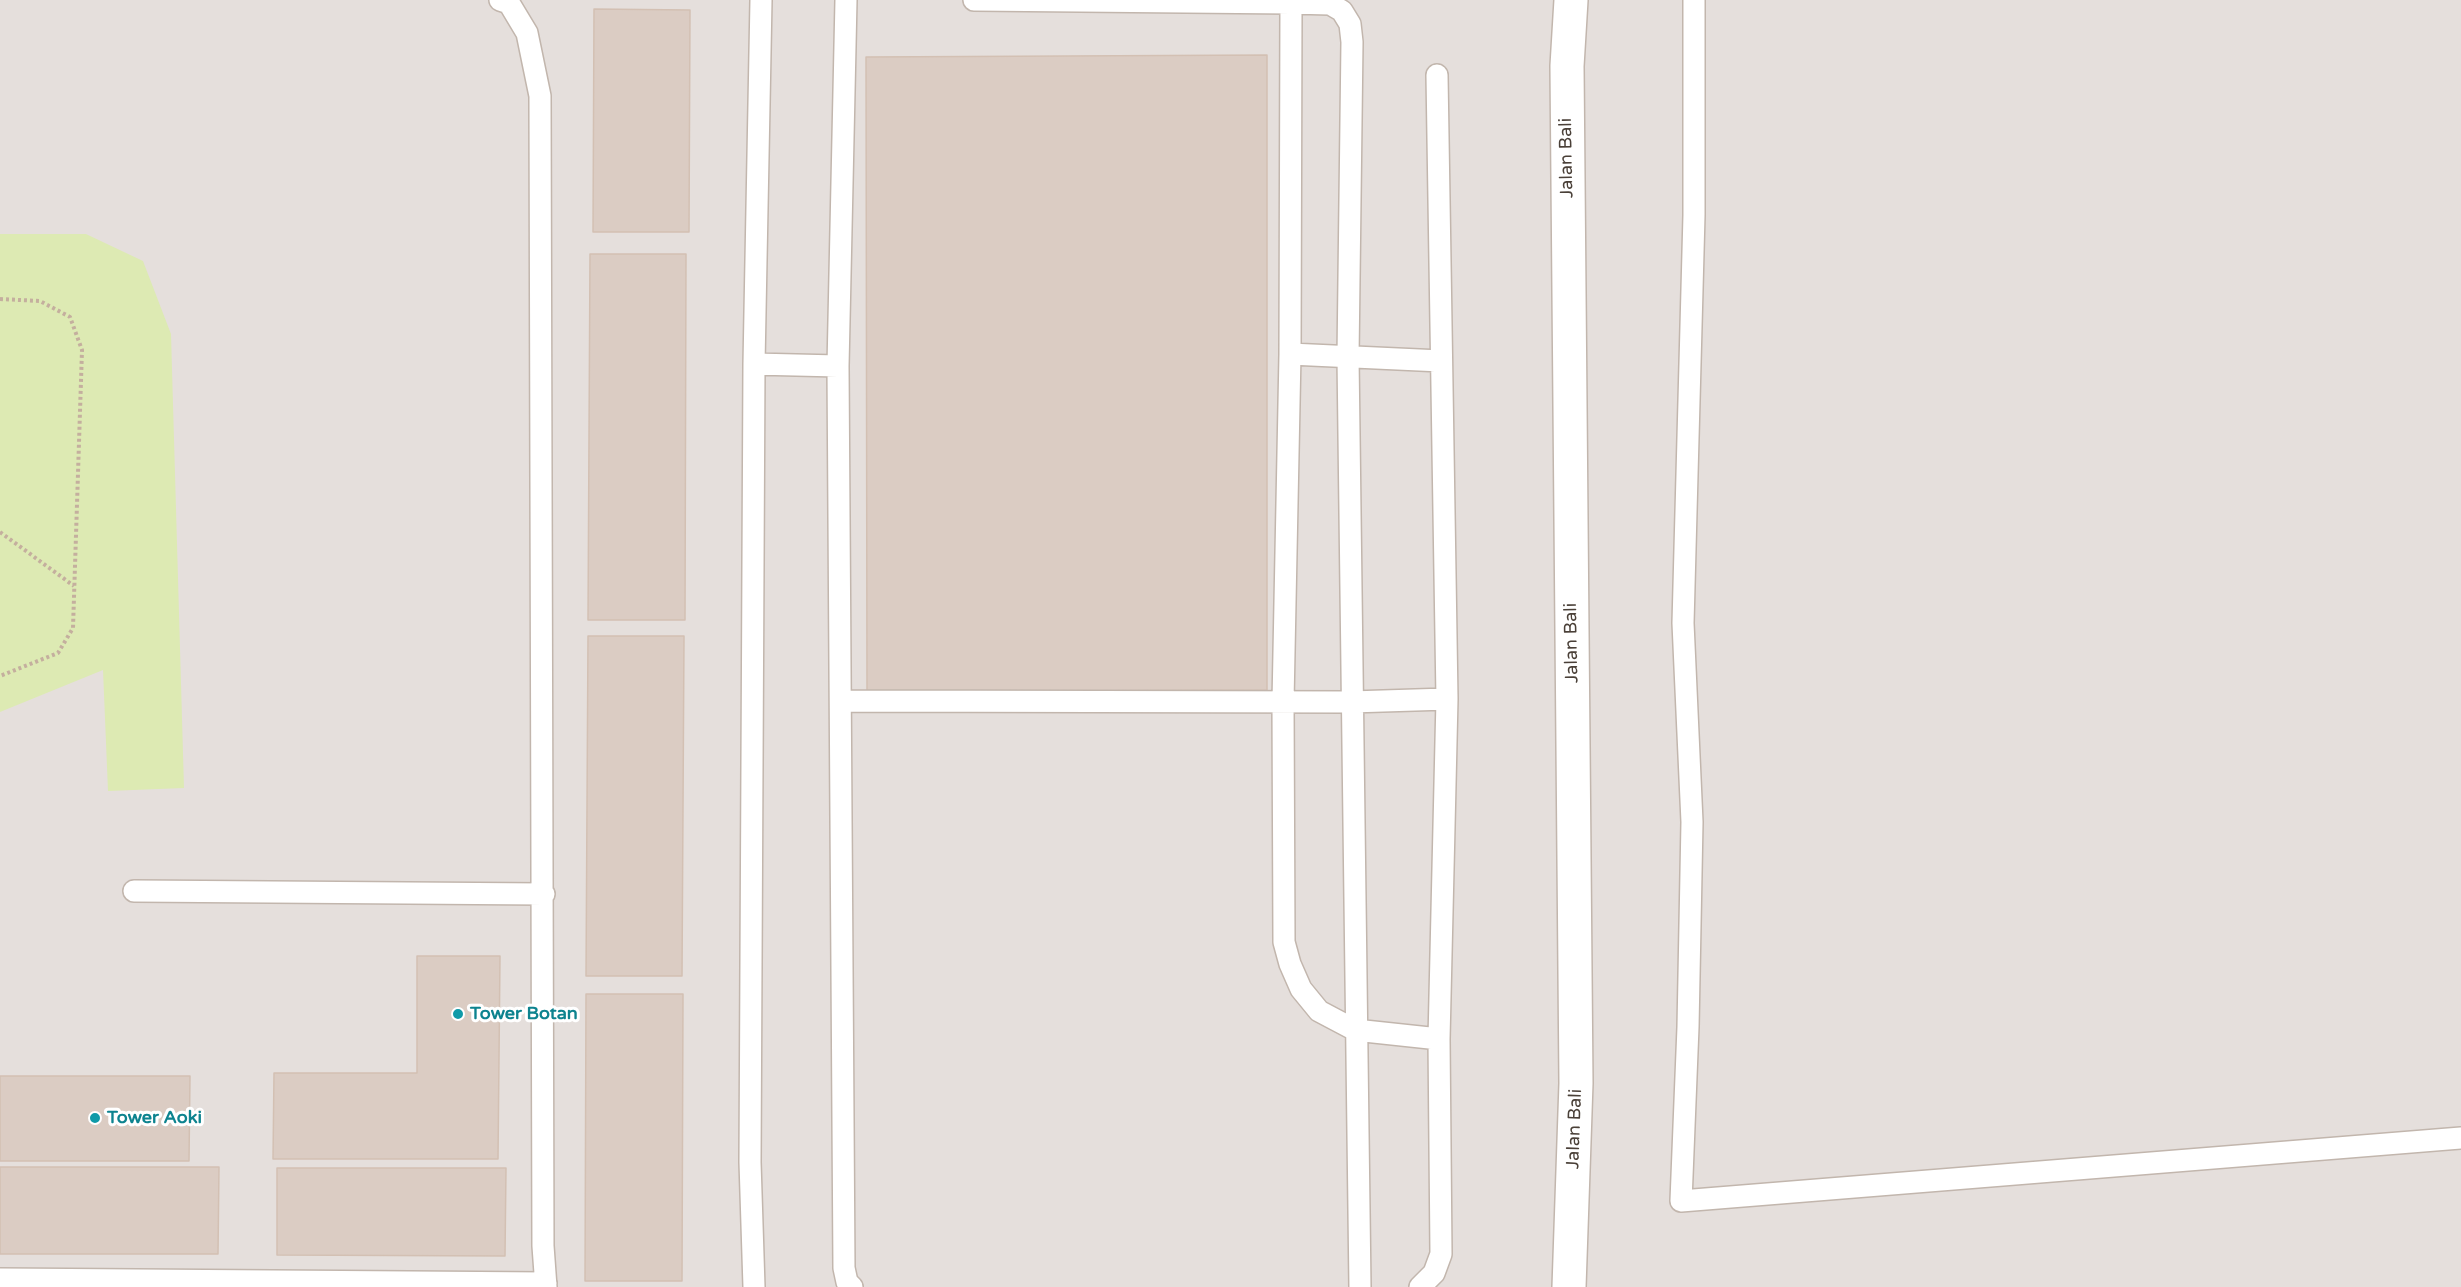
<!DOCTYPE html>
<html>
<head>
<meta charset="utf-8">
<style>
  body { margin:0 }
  canvas { display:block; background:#f6f0eb }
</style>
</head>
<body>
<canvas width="2461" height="1287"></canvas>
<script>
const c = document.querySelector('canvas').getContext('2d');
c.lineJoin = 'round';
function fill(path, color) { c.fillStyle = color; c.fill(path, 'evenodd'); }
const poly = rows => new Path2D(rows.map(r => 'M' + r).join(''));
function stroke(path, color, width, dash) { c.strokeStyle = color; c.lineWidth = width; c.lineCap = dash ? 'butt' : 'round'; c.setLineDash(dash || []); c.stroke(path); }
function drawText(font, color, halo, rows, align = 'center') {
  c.font = font + ' "Varela Round",sans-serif'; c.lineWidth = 6; c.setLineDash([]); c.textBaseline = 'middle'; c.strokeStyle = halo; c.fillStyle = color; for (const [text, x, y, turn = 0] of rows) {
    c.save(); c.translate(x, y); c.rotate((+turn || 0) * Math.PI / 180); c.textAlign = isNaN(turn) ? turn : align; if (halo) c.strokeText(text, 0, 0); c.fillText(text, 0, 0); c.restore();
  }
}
fill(poly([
  [0,0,2461,0,2461,1287,0,1287]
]), '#e5dfdc');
fill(poly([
  [0,234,86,234,143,261,171,334,184,788,108,791,103,670,0,712]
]), '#ddeab3');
const building = poly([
  [594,9,690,10,689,232,593,232,594,9],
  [1267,55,1267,690,867,692,866,57,1267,55],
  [590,254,686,254,685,620,588,620,590,254],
  [588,636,684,636,682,976,586,976,588,636],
  [417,956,500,956,498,1159,273,1159,274,1073,417,1073,417,956],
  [586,994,683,994,682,1281,585,1281,586,994],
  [0,1076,190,1076,189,1161,0,1161,0,1076],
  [0,1167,219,1167,218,1254,0,1254,0,1167],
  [277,1168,506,1168,505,1256,277,1255,277,1168]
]);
fill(building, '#dbccc3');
stroke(building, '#d3c0b3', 1.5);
const service = poly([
  [500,0,509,3,527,33,540,96,543,1246,546,1287],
  [846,0,838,366,844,1268,847,1282,852,1287],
  [974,0,1291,3,1290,354,1283,702,1284,942,1290,964,1301,989,1319,1011,1355,1030,1439,1039],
  [1291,0,1291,3,1330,4,1342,11,1350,24,1352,42,1348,357,1360,1287],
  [1694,0,1694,215,1683,623,1692,822,1688,1027,1681,1201,2461,1138],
  [1290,354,1441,361],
  [754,364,838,366],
  [841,701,1351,702,1447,699,1437,75],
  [134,891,544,894],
  [0,1279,546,1283],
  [754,1287,750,1162,754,364,761,0],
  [1420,1287,1434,1273,1441,1254,1439,1039,1447,699]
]);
const tertiary = poly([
  [1569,1287,1576,1083,1567,66,1571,0]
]);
stroke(service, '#c2b6ad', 24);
stroke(tertiary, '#c2b6ad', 36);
stroke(poly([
  [0,299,40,301,70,317,82,350,73,628,58,653,0,676],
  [0,532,74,586]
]), '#c4af9e', 4, [3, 3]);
stroke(service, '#fff', 21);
stroke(tertiary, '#fff', 33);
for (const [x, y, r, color] of [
  [458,1014,6,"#0f9aa8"],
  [95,1118,6,"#0f9aa8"]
]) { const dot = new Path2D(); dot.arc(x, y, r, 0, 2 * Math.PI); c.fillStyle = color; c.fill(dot); stroke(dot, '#fff', 2); }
drawText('18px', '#4a4038', '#fff', [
  ["Jalan Bali",1567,158,-91],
  ["Jalan Bali",1572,643,-91],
  ["Jalan Bali",1575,1129,-88]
]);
drawText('bold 18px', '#0d838f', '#fff', [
  ["Tower Botan",470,1014],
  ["Tower Aoki",107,1118]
], 'left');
</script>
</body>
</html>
